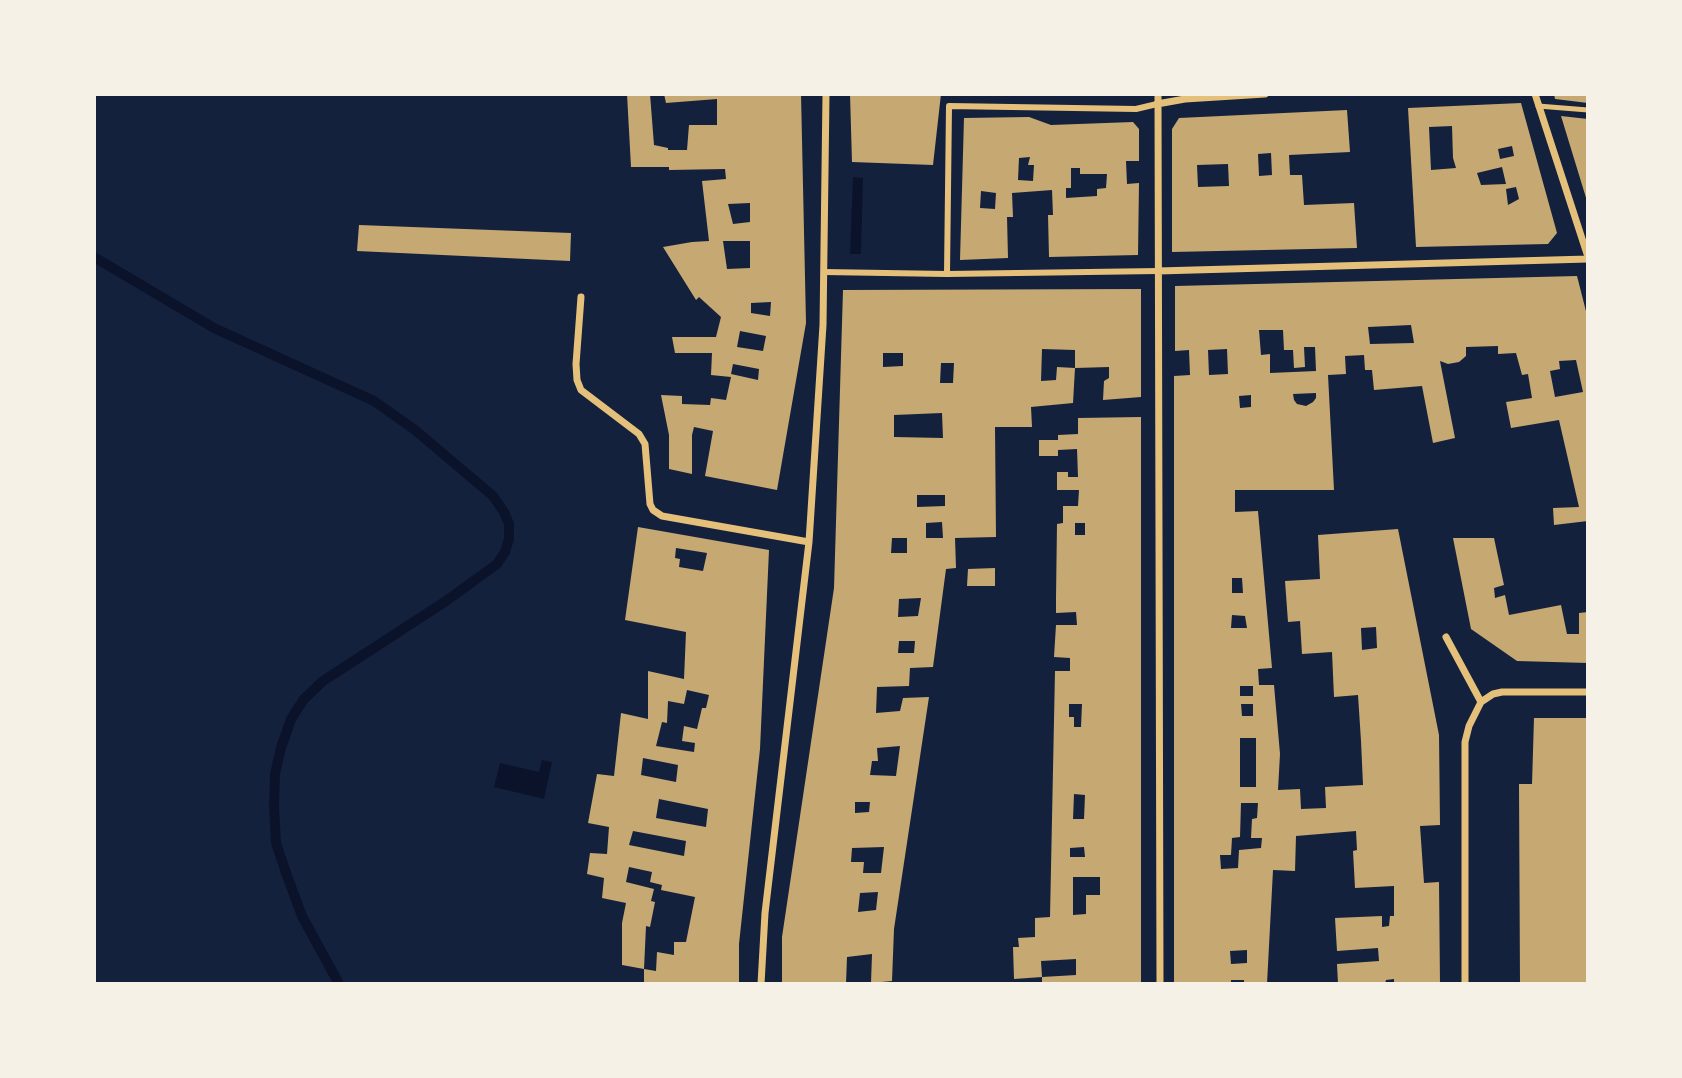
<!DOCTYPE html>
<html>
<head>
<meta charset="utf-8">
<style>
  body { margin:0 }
  #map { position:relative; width:1682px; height:1078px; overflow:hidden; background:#14213d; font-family:"Fira Sans",sans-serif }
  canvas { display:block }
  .frame { position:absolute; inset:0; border:96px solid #f6f1e7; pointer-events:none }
</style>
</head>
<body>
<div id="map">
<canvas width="1682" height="1078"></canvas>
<div class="frame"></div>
</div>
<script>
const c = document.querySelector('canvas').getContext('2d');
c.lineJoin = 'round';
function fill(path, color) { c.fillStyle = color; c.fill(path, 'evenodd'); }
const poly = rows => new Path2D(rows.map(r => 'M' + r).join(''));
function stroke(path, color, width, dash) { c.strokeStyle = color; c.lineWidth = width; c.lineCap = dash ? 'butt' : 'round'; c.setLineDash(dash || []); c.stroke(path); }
fill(poly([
  [853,177,863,178,861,254,850,254],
  [542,760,552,762,544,799,494,787,500,763,539,772]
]), '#0b132b');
stroke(poly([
  [94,257,214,328,374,401,415,430,493,496,504,512,509,524,509,539,505,552,497,564,446,601,323,681,304,699,291,719,281,748,275,774,274,807,276,843,286,873,302,916,339,984]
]), '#0b132b', 10);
fill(poly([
  [627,94,650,94,654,145,668,148,668,150,687,150,689,125,717,125,717,99,666,103,664,94,801,94,806,323,777,490,705,476,713,431,694,427,692,435,692,474,669,469,669,435,661,395,682,396,682,404,710,405,711,398,726,400,731,377,711,375,712,353,675,353,672,337,716,337,721,317,699,297,696,300,663,247,692,242,709,241,702,181,726,179,725,169,669,170,669,167,631,167],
  [750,203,750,222,733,224,728,204],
  [723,241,750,241,750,268,727,269],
  [771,302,770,316,751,313,751,303],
  [740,331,766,336,763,351,737,347],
  [733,364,759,369,758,380,731,374],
  [850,94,941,94,933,165,852,162],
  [1554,94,1588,94,1588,103,1555,99],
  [1521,103,1557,233,1548,244,1416,247,1408,108],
  [1452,126,1453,158,1456,168,1431,170,1429,127],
  [1512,146,1514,156,1500,159,1498,149],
  [1502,167,1506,184,1481,185,1477,173],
  [1516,187,1519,199,1508,205,1506,189],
  [1347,110,1350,152,1289,155,1290,175,1302,175,1304,205,1354,203,1357,248,1172,252,1172,129,1179,118],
  [1271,153,1272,175,1259,176,1258,154],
  [1228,164,1229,186,1198,187,1197,165],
  [1561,116,1588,119,1588,201,1587,201],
  [1029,117,1051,125,1133,122,1139,129,1139,161,1126,161,1127,184,1139,183,1138,255,1049,257,1048,215,1053,215,1052,190,1012,193,1013,217,1007,217,1008,258,960,260,964,118],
  [1030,157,1028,165,1034,165,1033,181,1018,180,1019,158],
  [1071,168,1080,168,1080,174,1107,174,1106,188,1097,189,1097,196,1066,198,1066,188,1071,188],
  [981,191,996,193,995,209,980,208],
  [359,225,571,233,570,261,357,251],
  [1577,276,1588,319,1588,521,1554,525,1553,508,1579,507,1559,420,1511,428,1506,402,1532,398,1528,374,1522,375,1516,353,1498,354,1498,346,1466,347,1466,356,1459,362,1448,364,1440,361,1455,438,1433,443,1422,386,1374,390,1372,370,1365,370,1364,355,1345,356,1346,374,1328,375,1334,490,1235,490,1235,512,1258,511,1272,668,1258,669,1259,685,1274,685,1280,754,1278,790,1300,789,1301,809,1326,808,1325,787,1363,785,1361,741,1358,695,1334,697,1332,652,1302,654,1300,621,1288,622,1285,581,1320,579,1318,535,1398,529,1439,735,1440,825,1420,826,1424,883,1439,882,1440,984,1394,984,1394,979,1386,980,1385,984,1338,984,1337,964,1379,961,1378,948,1337,951,1335,918,1382,916,1382,927,1389,926,1390,916,1394,916,1394,886,1355,888,1353,851,1357,850,1356,831,1296,836,1295,871,1273,870,1267,984,1244,984,1244,980,1231,980,1231,984,1174,984,1174,376,1190,375,1189,350,1175,351,1175,286],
  [1411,325,1414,343,1370,344,1368,327],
  [1259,330,1283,330,1284,350,1293,350,1294,368,1305,367,1304,347,1315,347,1316,371,1270,373,1270,354,1261,355],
  [1227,349,1228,374,1209,375,1208,350],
  [1576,360,1583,392,1555,397,1550,371,1560,369,1559,361],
  [1316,393,1316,398,1313,402,1306,406,1297,404,1294,400,1293,394],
  [1251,395,1251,407,1240,408,1239,396],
  [1232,578,1242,578,1243,593,1232,593],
  [1232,615,1245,616,1247,628,1231,628],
  [1376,627,1377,648,1362,650,1361,628],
  [1240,686,1253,686,1253,696,1240,696],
  [1241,704,1253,704,1253,716,1242,716],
  [1240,738,1256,738,1256,787,1240,787],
  [1241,803,1258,803,1257,818,1252,819,1251,838,1262,838,1261,848,1239,850,1238,868,1221,869,1220,855,1231,855,1232,838,1240,837],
  [1247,950,1247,963,1231,964,1230,951],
  [1141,289,1141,397,1103,400,1104,381,1109,378,1109,367,1075,368,1073,403,1031,407,1032,427,995,427,996,537,955,538,956,568,946,569,933,667,910,668,909,686,877,687,876,713,900,711,903,698,929,697,894,929,892,981,871,983,872,954,847,957,846,984,782,984,782,937,834,588,843,290],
  [1042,349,1075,350,1075,368,1057,367,1056,380,1041,381],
  [883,353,903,353,903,366,883,367],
  [941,363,954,363,953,383,940,383],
  [942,413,943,438,894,437,894,415],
  [917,495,945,495,945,506,917,507],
  [942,522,943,538,926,538,926,523],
  [892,538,907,538,907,553,891,553],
  [921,598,918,616,898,617,899,599],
  [899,641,915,641,914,653,898,653],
  [900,746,896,776,870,775,872,761,878,761,877,748],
  [855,802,870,802,869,812,855,813],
  [884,847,881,873,863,873,864,862,851,862,852,848],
  [878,892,876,910,858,912,860,893],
  [1141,417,1141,984,1042,984,1042,977,1076,975,1076,959,1041,961,1042,977,1014,979,1013,947,1019,947,1018,938,1035,937,1035,918,1050,917,1055,671,1070,671,1070,658,1054,657,1056,625,1077,625,1076,612,1056,613,1056,597,1057,524,1063,523,1063,506,1078,506,1079,490,1057,490,1057,472,1068,472,1068,477,1078,477,1077,449,1058,450,1058,456,1039,456,1039,440,1058,440,1058,435,1078,434,1078,418],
  [1075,523,1085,523,1085,535,1075,535],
  [1069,704,1082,704,1081,727,1074,727,1074,717,1069,717],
  [1074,794,1085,795,1084,819,1073,819],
  [1084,847,1085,857,1070,857,1070,848],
  [1073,877,1100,877,1100,895,1086,895,1086,914,1073,915],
  [638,527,769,550,760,749,739,944,739,984,644,984,644,969,656,971,657,952,674,955,674,942,686,942,695,897,661,890,662,885,650,882,652,872,629,867,626,882,654,889,651,901,655,902,650,927,646,926,644,969,622,965,622,923,626,903,602,898,604,878,587,874,590,853,607,854,609,827,588,823,597,774,614,776,621,713,648,719,648,671,684,679,686,632,625,620],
  [676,548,707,553,703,571,679,567,680,559,675,558],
  [687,690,709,695,706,708,702,708,697,729,684,726,682,741,695,743,694,752,656,746,662,722,667,723,668,701,684,704],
  [643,758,678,765,676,782,641,775],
  [659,799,708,809,706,827,656,818],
  [633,831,686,841,684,856,629,845],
  [1453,538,1494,538,1504,585,1494,588,1495,598,1505,595,1509,615,1561,605,1567,634,1579,634,1579,613,1588,612,1588,663,1517,661,1471,629],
  [995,568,995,586,967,586,968,569],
  [1534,718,1588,718,1588,984,1520,984,1519,784,1532,784]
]), '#c6a872');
stroke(poly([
  [1538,106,1588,110]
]), '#e5c07b', 5);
stroke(poly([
  [824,272,947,274,1158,271],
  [947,274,949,106,1136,109,1157,104]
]), '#e5c07b', 6);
stroke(poly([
  [1158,94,1160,984],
  [1535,94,1588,257],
  [1157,104,1185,99,1265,94],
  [1158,271,1588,259],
  [581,297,576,364,577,380,581,390,639,434,645,444,650,504,653,510,662,516,809,542],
  [1446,637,1481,702],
  [761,984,765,913,809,542,823,325,826,94],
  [1465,984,1465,742,1469,726,1481,702,1493,694,1502,692,1588,692]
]), '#e5c07b', 7);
</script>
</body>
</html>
